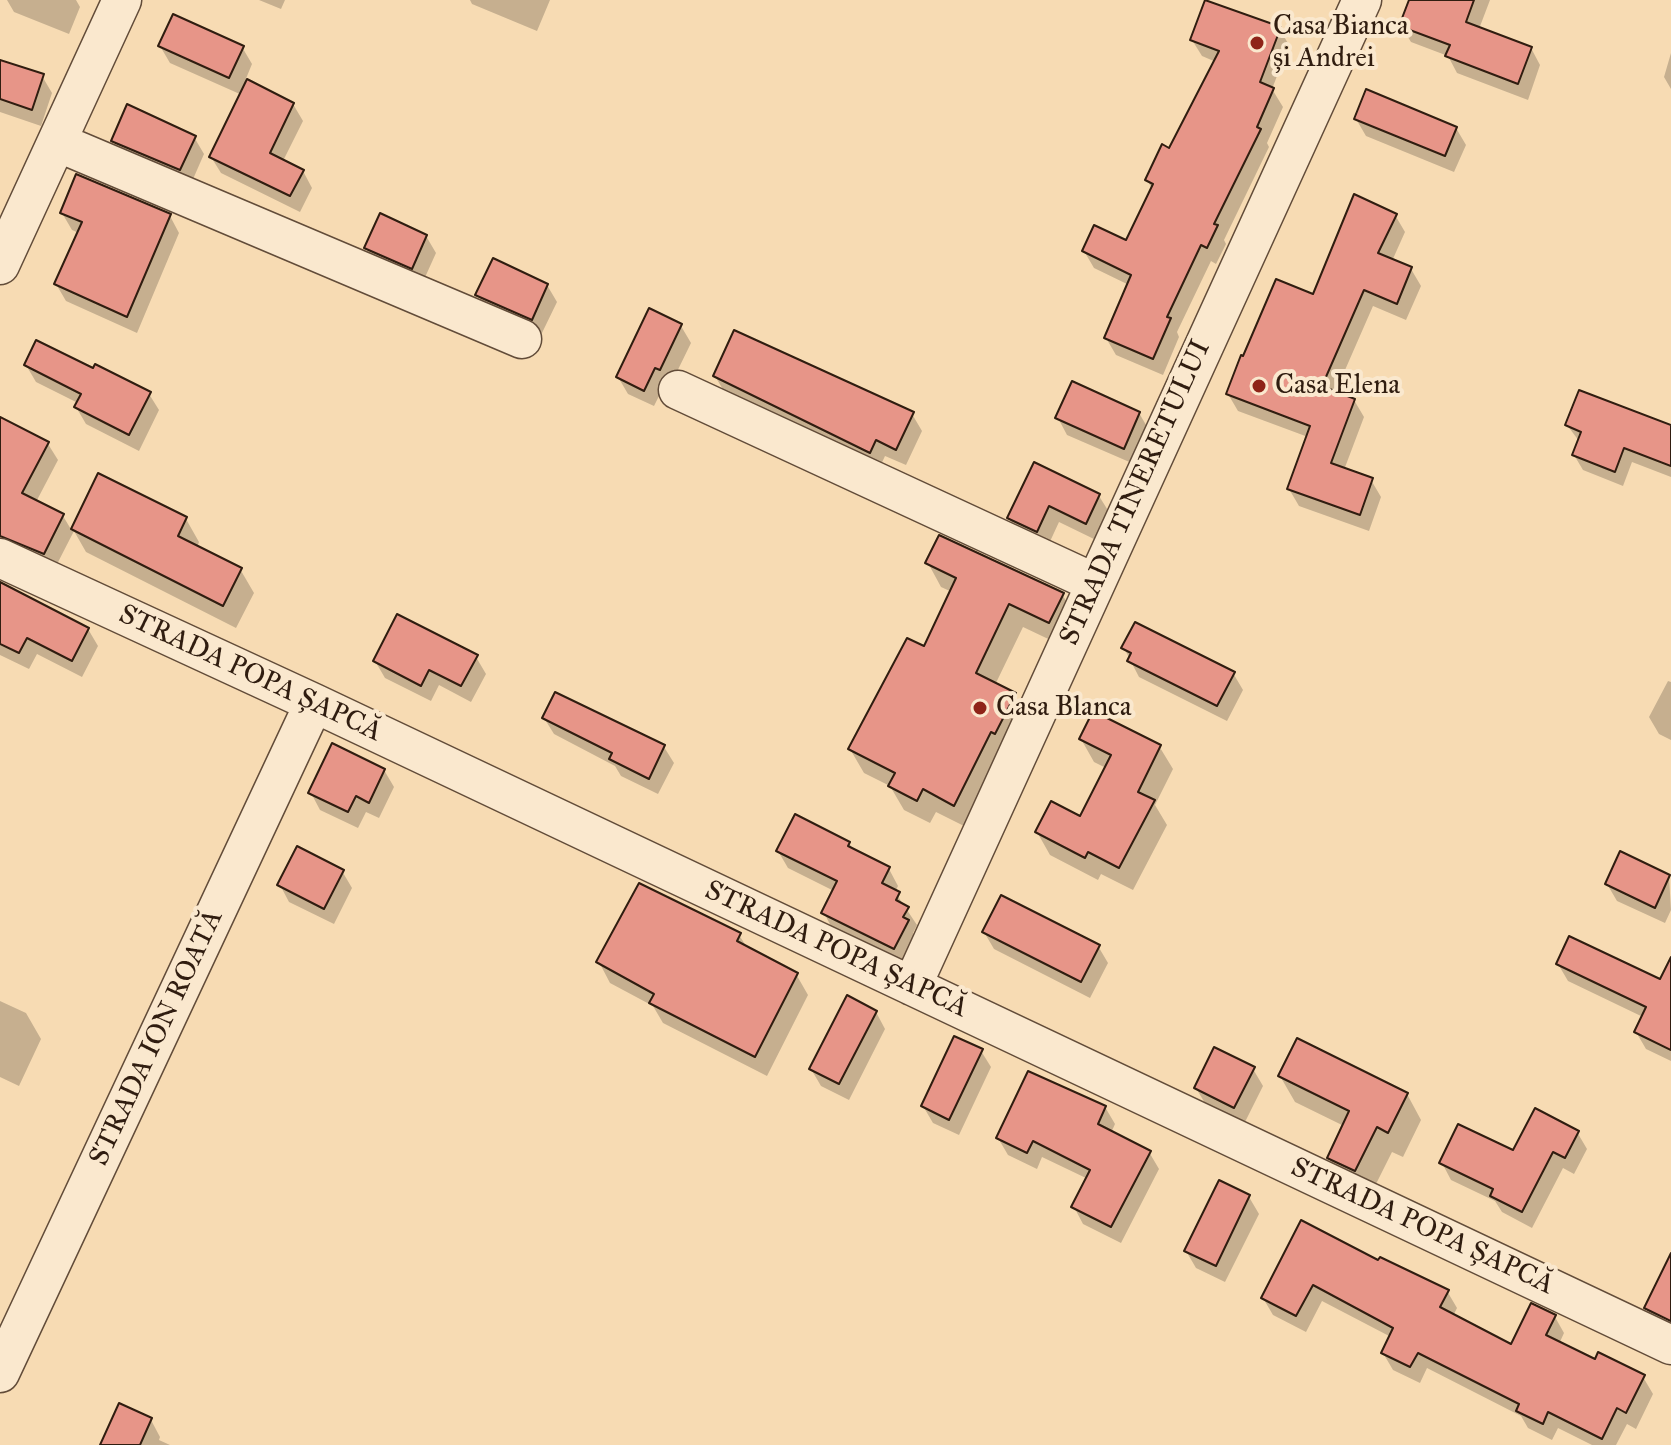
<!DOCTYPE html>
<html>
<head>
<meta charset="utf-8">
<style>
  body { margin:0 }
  canvas { display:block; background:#f7dbb3 }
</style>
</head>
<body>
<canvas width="1671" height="1445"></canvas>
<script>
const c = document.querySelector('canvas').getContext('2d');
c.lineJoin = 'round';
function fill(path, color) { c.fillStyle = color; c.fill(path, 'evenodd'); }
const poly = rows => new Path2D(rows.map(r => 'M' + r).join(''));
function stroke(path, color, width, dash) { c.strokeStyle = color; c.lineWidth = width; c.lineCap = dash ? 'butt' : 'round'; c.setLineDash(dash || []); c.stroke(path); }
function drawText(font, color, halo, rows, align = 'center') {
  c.font = font + ' "IM FELL Great Primer",serif'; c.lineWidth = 8; c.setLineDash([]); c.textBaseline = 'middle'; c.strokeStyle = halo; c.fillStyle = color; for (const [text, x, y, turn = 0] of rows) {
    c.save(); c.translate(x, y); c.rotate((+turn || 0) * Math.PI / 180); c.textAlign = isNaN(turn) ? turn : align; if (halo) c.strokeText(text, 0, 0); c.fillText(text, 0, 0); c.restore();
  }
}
fill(poly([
  [7,0,76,0,80,7,69,34,14,12],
  [259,0,285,0,281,9],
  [470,0,550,0,537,31,472,4],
  [1411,0,1490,0,1479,29,1531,48,1540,65,1528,100,1457,73,1448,56,1411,42,1401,26],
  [1279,28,1289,45,1272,89,1283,107,1267,143,1269,147,1224,240,1226,244,1216,264,1211,261,1177,332,1179,337,1163,375,1116,355,1106,338,1129,285,1094,268,1084,251,1127,243,1153,190,1147,180,1170,151,1216,62,1202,56,1192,40],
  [160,46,242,47,252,64,245,81,293,104,303,121,283,161,303,171,312,188,300,212,221,173,211,157,242,95,170,63],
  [1671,53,1671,89,1664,77],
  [0,62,42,76,52,93,41,126,0,112],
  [1356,119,1456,128,1466,145,1454,172,1366,136],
  [194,137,204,154,190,186,123,158,113,141],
  [62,213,170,216,179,233,137,333,66,301,56,284,79,233,72,230],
  [1395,215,1405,232,1392,261,1411,269,1421,286,1406,320,1373,306,1335,393,1354,400,1364,417,1344,470,1371,480,1381,497,1369,531,1299,506,1289,489,1308,437,1238,411,1228,394,1314,297],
  [426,236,436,253,422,284,376,265,366,248],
  [547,285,557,302,541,335,487,312,478,295],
  [681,326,691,343,670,386,665,384,654,406,628,394,618,377],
  [26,365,149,394,159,410,139,451,86,424,76,407,78,403,36,382],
  [715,376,912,414,922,431,906,465,885,456,879,469,725,393],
  [1139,413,1149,430,1134,464,1067,435,1058,418],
  [0,419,48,444,58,460,36,502,63,516,72,531,99,476,186,519,199,542,197,548,240,569,254,593,236,628,86,552,74,531,54,570,0,555],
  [1567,425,1671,428,1671,477,1632,462,1623,486,1583,470,1574,455,1579,441],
  [1035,465,1099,496,1109,512,1096,540,1059,522,1047,548,1019,535,1009,518],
  [928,563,1062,594,1076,618,1063,646,1023,627,995,685,1014,695,1028,719,968,828,936,812,930,823,904,810,890,786,864,773,850,749,925,649,952,592,941,587],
  [0,585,88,629,98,646,82,677,37,654,29,669,0,655],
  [1124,648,1233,673,1243,690,1227,721,1139,677],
  [476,657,486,674,471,702,439,685,431,701,385,678,375,661],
  [1668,681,1671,682,1671,740,1659,734,1649,717],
  [544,718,664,747,674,763,658,794,621,776,615,766,554,734],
  [1081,739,1159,746,1173,769,1155,805,1167,825,1133,890,1101,874,1098,880,1050,855,1037,832,1081,818,1106,768,1094,762],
  [384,770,394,787,379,818,366,812,358,828,320,810,311,793],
  [849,843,854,851,889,869,898,886,895,892,917,925,913,933,917,939,904,965,833,930,824,913,834,891,788,868,778,851],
  [342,871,352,888,334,924,289,902,280,885],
  [1669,876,1671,910,1665,923,1617,901,1607,884],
  [984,932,1098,946,1108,963,1090,998,994,949],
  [739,935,748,949,796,974,808,995,767,1076,663,1023,653,1006,610,983,599,962],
  [1558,964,1671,985,1671,1061,1646,1049,1636,1032,1643,1017,1568,981],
  [0,1001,26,1013,41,1039,19,1086,0,1077],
  [876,1012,885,1029,849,1100,821,1086,811,1069],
  [981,1051,991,1067,959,1135,933,1123,923,1106],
  [1253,1069,1263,1086,1244,1124,1206,1105,1196,1088],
  [1280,1076,1407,1094,1421,1120,1403,1157,1392,1152,1370,1196,1344,1183,1329,1158,1344,1126,1295,1102],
  [1105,1107,1115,1124,1111,1133,1149,1152,1159,1169,1121,1243,1083,1224,1074,1207,1088,1179,1042,1157,1037,1169,1008,1155,998,1138],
  [1577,1132,1587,1149,1574,1174,1563,1168,1532,1228,1502,1212,1495,1201,1451,1180,1442,1163,1514,1152],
  [1249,1197,1259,1214,1225,1282,1196,1268,1186,1251],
  [1671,1257,1671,1332,1656,1325,1646,1308],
  [1379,1263,1447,1291,1457,1308,1453,1316,1512,1346,1555,1317,1564,1333,1559,1344,1596,1362,1643,1377,1653,1394,1636,1429,1627,1424,1616,1445,1592,1445,1558,1428,1552,1440,1528,1428,1521,1416,1427,1368,1420,1383,1393,1370,1383,1353,1391,1337,1322,1301,1306,1332,1273,1315,1263,1298],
  [151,1420,160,1437,159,1440,170,1445,102,1445]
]), '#0003');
const building = poly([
  [1205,0,1281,27,1260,82,1274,88,1257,127,1261,129,1214,224,1218,225,1207,248,1201,245,1167,317,1171,318,1153,359,1104,338,1131,275,1082,251,1094,225,1126,240,1153,184,1145,180,1162,144,1169,148,1219,51,1190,40,1205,0],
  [1409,0,1474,0,1466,22,1532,47,1518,84,1445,56,1450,45,1399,26,1409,0],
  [173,14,244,46,229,78,158,46,173,14],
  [0,60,44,74,32,110,0,99,0,60],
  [247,79,294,103,270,153,304,170,290,196,209,157,247,79],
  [1366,89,1457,127,1445,156,1354,119,1366,89],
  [127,104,196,136,180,170,111,141,127,104],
  [76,174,171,214,127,317,54,284,82,222,60,213,76,174],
  [1354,194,1397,214,1378,253,1412,267,1397,304,1364,290,1322,386,1355,399,1331,463,1373,478,1360,515,1287,489,1310,426,1226,394,1241,355,1243,356,1276,279,1313,294,1354,194],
  [380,213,427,235,412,269,364,248,380,213],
  [493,258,548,284,532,320,475,295,493,258],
  [649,308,682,324,660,370,655,368,644,391,616,377,649,308],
  [734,330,914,412,896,450,876,440,870,453,713,376,734,330],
  [36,340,93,368,95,364,151,392,129,435,74,407,81,394,24,365,36,340],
  [1072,381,1140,412,1124,449,1055,418,1072,381],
  [1579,390,1671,425,1671,466,1624,448,1615,472,1572,455,1581,432,1565,425,1579,390],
  [0,417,49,442,22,493,64,514,44,554,0,536,0,417],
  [1034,462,1100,494,1086,524,1049,506,1037,532,1007,518,1034,462],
  [98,473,187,517,178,536,242,568,223,606,71,529,98,473],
  [939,535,1064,593,1049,623,1009,604,976,673,1016,693,995,734,991,732,954,806,923,789,917,801,888,786,895,773,848,749,907,638,924,646,956,578,925,563,939,535],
  [0,582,89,628,72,661,27,638,19,653,0,644,0,582],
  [397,614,478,655,461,686,429,670,421,686,373,661,397,614],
  [1135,622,1235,672,1217,706,1127,661,1131,653,1121,648,1135,622],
  [555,692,665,745,649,779,609,759,612,753,542,718,555,692],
  [1093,711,1161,745,1138,792,1155,800,1119,868,1088,852,1085,858,1035,832,1051,801,1080,816,1111,755,1079,739,1093,711],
  [332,743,385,769,369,803,356,796,348,812,308,793,332,743],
  [795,814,850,842,848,846,890,867,882,883,900,892,896,900,909,907,903,917,909,920,894,949,821,913,837,881,776,851,795,814],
  [297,846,344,870,324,909,277,885,297,846],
  [1620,851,1670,875,1655,908,1605,884,1620,851],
  [639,883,741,933,737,941,798,973,755,1057,649,1003,654,994,596,962,639,883],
  [1001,895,1100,945,1081,982,982,932,1001,895],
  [1569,936,1660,979,1671,957,1671,1050,1634,1032,1646,1007,1556,964,1569,936],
  [847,995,877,1011,839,1084,809,1069,847,995],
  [954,1036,983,1049,949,1120,921,1106,954,1036],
  [1297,1038,1408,1093,1388,1133,1377,1127,1355,1171,1327,1158,1349,1111,1278,1076,1297,1038],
  [1214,1047,1255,1067,1234,1108,1194,1088,1214,1047],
  [1028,1071,1106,1106,1098,1124,1151,1151,1111,1227,1071,1207,1090,1170,1033,1141,1027,1153,996,1138,1028,1071],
  [1535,1108,1579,1131,1565,1158,1553,1152,1522,1212,1490,1196,1493,1189,1439,1163,1458,1124,1513,1150,1535,1108],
  [1219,1180,1250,1195,1216,1266,1184,1251,1219,1180],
  [1301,1220,1378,1260,1380,1257,1449,1290,1440,1307,1511,1344,1531,1303,1556,1315,1546,1335,1595,1359,1598,1352,1645,1375,1626,1413,1617,1408,1602,1439,1548,1412,1543,1424,1516,1411,1519,1404,1418,1353,1410,1367,1381,1353,1393,1328,1313,1285,1296,1316,1261,1298,1301,1220],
  [1671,1253,1671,1321,1644,1308,1671,1253],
  [119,1403,152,1418,140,1445,100,1445,119,1403]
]);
fill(building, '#e79588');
stroke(building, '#301d10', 2);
const minor = poly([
  [57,142,522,339],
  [0,265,122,0],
  [678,390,1095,583],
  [0,558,314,703,1671,1345],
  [912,986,1362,0],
  [0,1373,314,703]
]);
stroke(minor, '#624c39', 41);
stroke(minor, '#fae8ce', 38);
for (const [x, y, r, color] of [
  [1257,43,8,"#8f2418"],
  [1259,386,8,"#8f2418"],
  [980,708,8,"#8f2418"]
]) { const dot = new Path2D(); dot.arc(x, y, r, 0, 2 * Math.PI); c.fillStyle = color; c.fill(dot); stroke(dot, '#fae8ce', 3); }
drawText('28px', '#301d10', '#fae8ce', [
  ["Casa Bianca",1273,27],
  ["și Andrei",1273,59],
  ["Casa Elena",1275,386],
  ["Casa Blanca",996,708]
], 'left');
drawText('28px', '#301d10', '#fae8ce', [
  ["STRADA TINERETULUI",1136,493,-66],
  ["STRADA POPA ȘAPCĂ",250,674,25],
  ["STRADA POPA ȘAPCĂ",836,950,25],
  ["STRADA ION ROATĂ",157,1038,-65],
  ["STRADA POPA ȘAPCĂ",1422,1227,25]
]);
</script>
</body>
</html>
